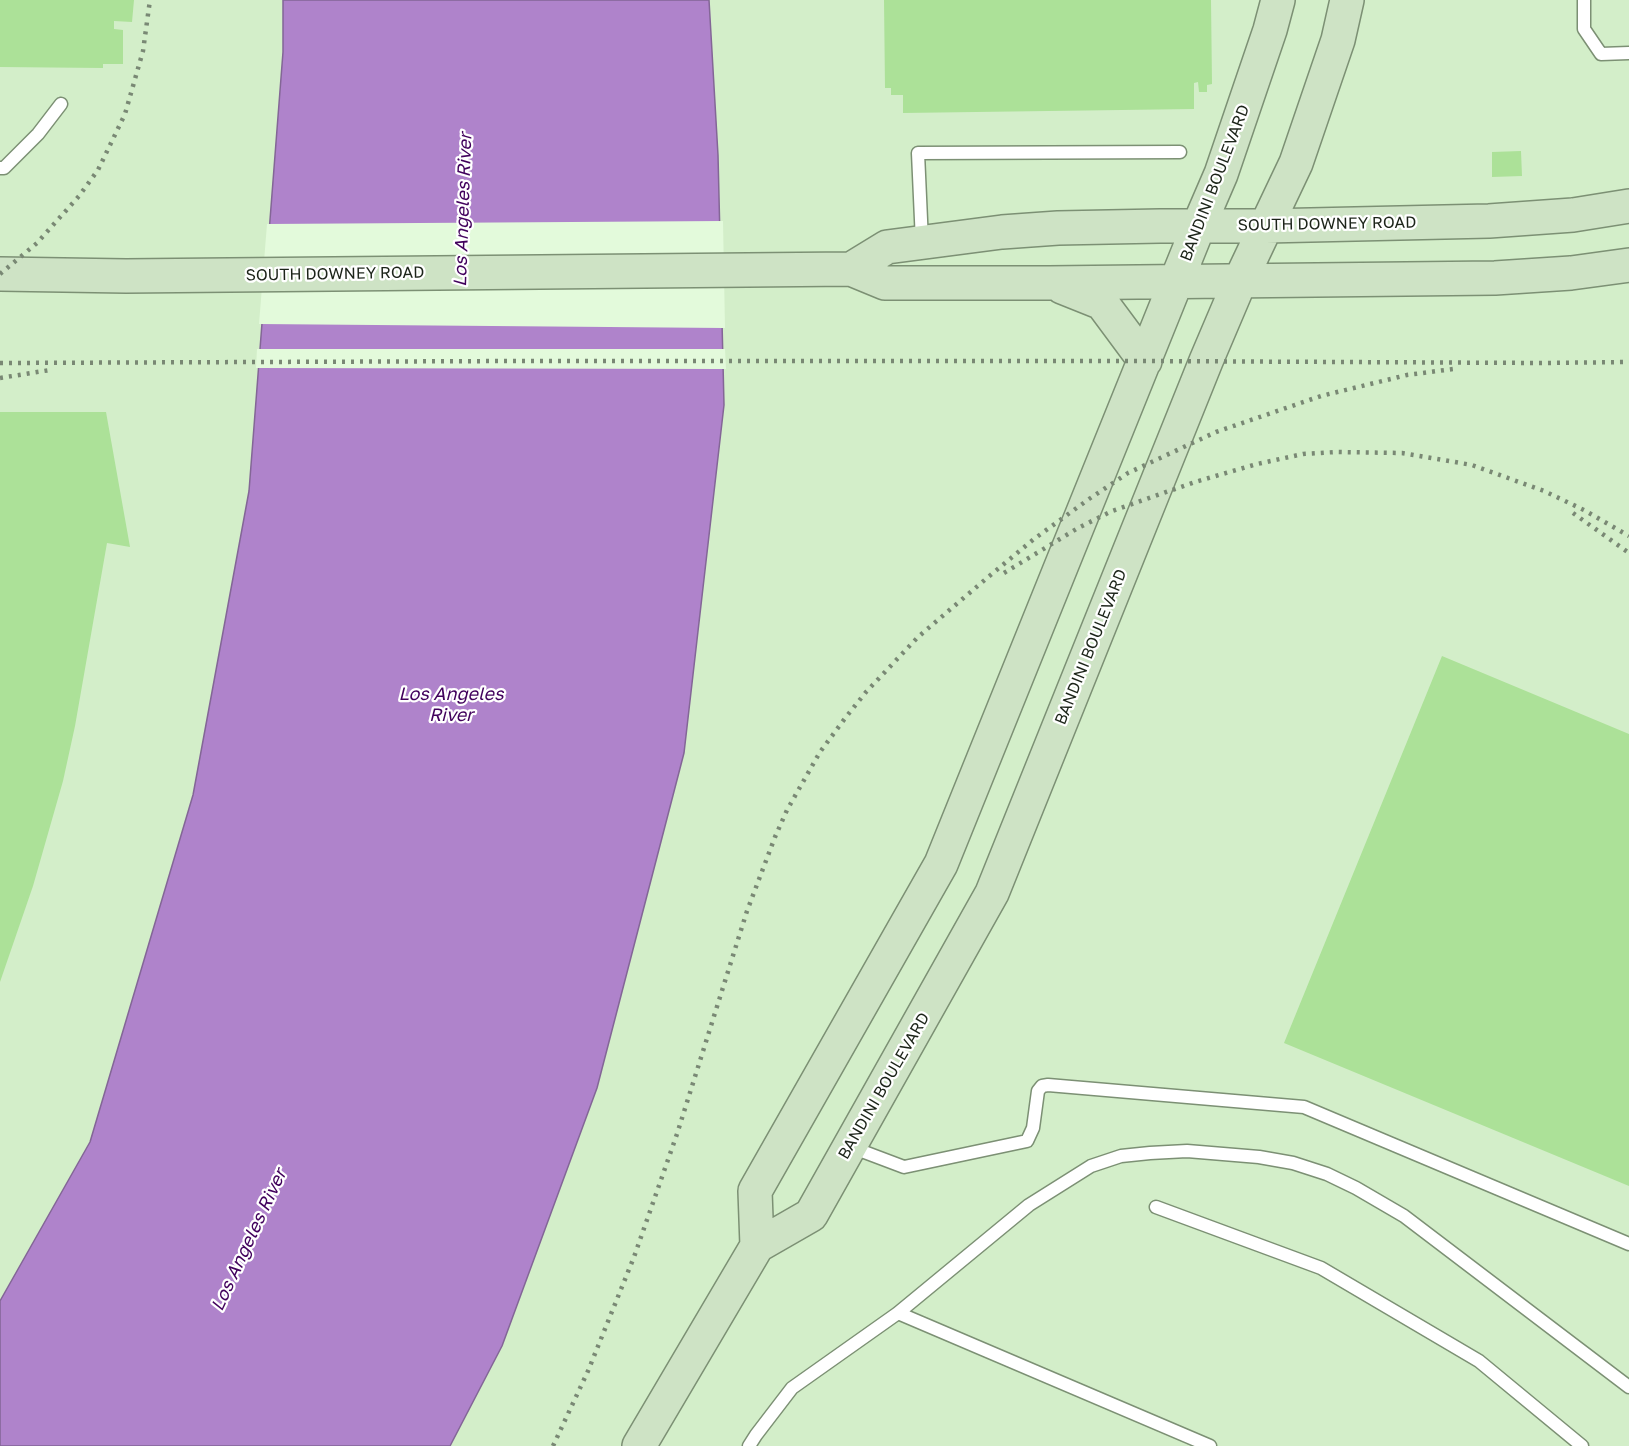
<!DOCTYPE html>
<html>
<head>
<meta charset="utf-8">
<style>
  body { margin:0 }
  canvas { display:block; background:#e3fadb }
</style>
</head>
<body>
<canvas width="1629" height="1446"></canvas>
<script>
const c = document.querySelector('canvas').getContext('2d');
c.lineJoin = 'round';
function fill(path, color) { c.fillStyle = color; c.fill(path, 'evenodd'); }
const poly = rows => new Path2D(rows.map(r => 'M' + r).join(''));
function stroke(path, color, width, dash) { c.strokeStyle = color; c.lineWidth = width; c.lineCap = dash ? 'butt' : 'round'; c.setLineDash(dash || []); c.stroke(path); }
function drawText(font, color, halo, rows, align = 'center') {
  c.font = font + ' "Golos Text",sans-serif'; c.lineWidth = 4.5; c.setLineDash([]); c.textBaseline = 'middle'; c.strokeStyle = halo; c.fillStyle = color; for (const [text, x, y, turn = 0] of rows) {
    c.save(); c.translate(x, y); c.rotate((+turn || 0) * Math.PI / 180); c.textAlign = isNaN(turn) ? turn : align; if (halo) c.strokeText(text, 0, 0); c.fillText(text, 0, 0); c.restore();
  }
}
fill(poly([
  [0,0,1629,0,1629,1446,0,1446]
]), '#d3eec9');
const water = poly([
  [283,0,709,0,718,155,724,405,684,753,597,1088,502,1346,450,1446,0,1446,0,1301,90,1142,193,795,249,491,283,52,283,0]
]);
fill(water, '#af83cb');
stroke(water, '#836696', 1.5);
fill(poly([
  [723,221,725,328,259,324,267,224],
  [257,349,725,349,726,369,256,368]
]), '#e3fadb');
fill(poly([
  [0,0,134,0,132,22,114,21,114,29,123,30,123,64,103,64,103,68,0,67],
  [884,0,1211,0,1212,84,1207,85,1207,92,1199,92,1198,82,1194,83,1194,109,903,113,903,95,891,95,891,88,885,88],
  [1521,151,1522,176,1492,177,1492,152],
  [0,412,106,412,130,547,107,543,75,726,63,781,33,886,0,982],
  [1442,656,1629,734,1629,1186,1284,1043]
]), '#ace198');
const lane = poly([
  [1584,0,1584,29,1601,54,1629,53],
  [0,168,4,168,38,134,61,104],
  [922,242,918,153,1180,152],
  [851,1147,904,1167,1027,1141,1033,1128,1038,1091,1042,1086,1048,1085,1304,1107,1629,1244],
  [1156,1207,1321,1268,1479,1361,1582,1446],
  [898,1313,1210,1446],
  [749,1446,756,1435,792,1388,898,1313,1029,1205,1091,1166,1121,1156,1150,1153,1187,1151,1259,1157,1293,1163,1327,1174,1356,1188,1404,1216,1629,1387]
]);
const secondary = poly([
  [851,269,887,247,1002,232,1058,228,1160,226,1266,226,1489,221,1573,215,1629,206],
  [0,274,126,276,851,269,885,283,1049,283,1495,278,1571,273,1629,265],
  [1062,287,1102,303,1145,361],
  [757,1246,755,1191,941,864,1199,225,1221,174,1270,30,1278,0],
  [639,1446,757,1246,811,1215,992,893,1206,361,1240,281,1296,163,1338,40,1347,0]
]);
stroke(lane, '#7c9074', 15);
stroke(secondary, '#7c9074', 36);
stroke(lane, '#fff', 12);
stroke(secondary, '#cee3c5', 33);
stroke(poly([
  [0,274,37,243,79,196,98,170,125,114,143,51,150,0],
  [0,363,517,361,1145,361,1541,363,1629,362],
  [0,378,50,370],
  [1573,513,1629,553],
  [1004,573,1078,528,1112,511,1195,482,1257,464,1303,454,1336,452,1402,453,1472,465,1544,491,1584,510,1629,536],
  [553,1446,588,1371,634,1257,677,1134,747,911,775,837,787,810,820,752,846,717,866,692,918,637,987,578,1034,539,1089,499,1128,473,1216,432,1321,396,1407,375,1453,369]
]), '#798874', 4.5, [3, 6]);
drawText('16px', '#1c2419', '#fff', [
  ["BANDINI BOULEVARD",1215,183,-69],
  ["SOUTH DOWNEY ROAD",1327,224,-1],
  ["SOUTH DOWNEY ROAD",335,274,-1],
  ["BANDINI BOULEVARD",1091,647,-68],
  ["BANDINI BOULEVARD",884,1086,-60]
]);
drawText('italic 18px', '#41015c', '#fff', [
  ["Los Angeles River",463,210,-88],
  ["Los Angeles",451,694],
  ["River",451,715],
  ["Los Angeles River",249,1240,-65]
]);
</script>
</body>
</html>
